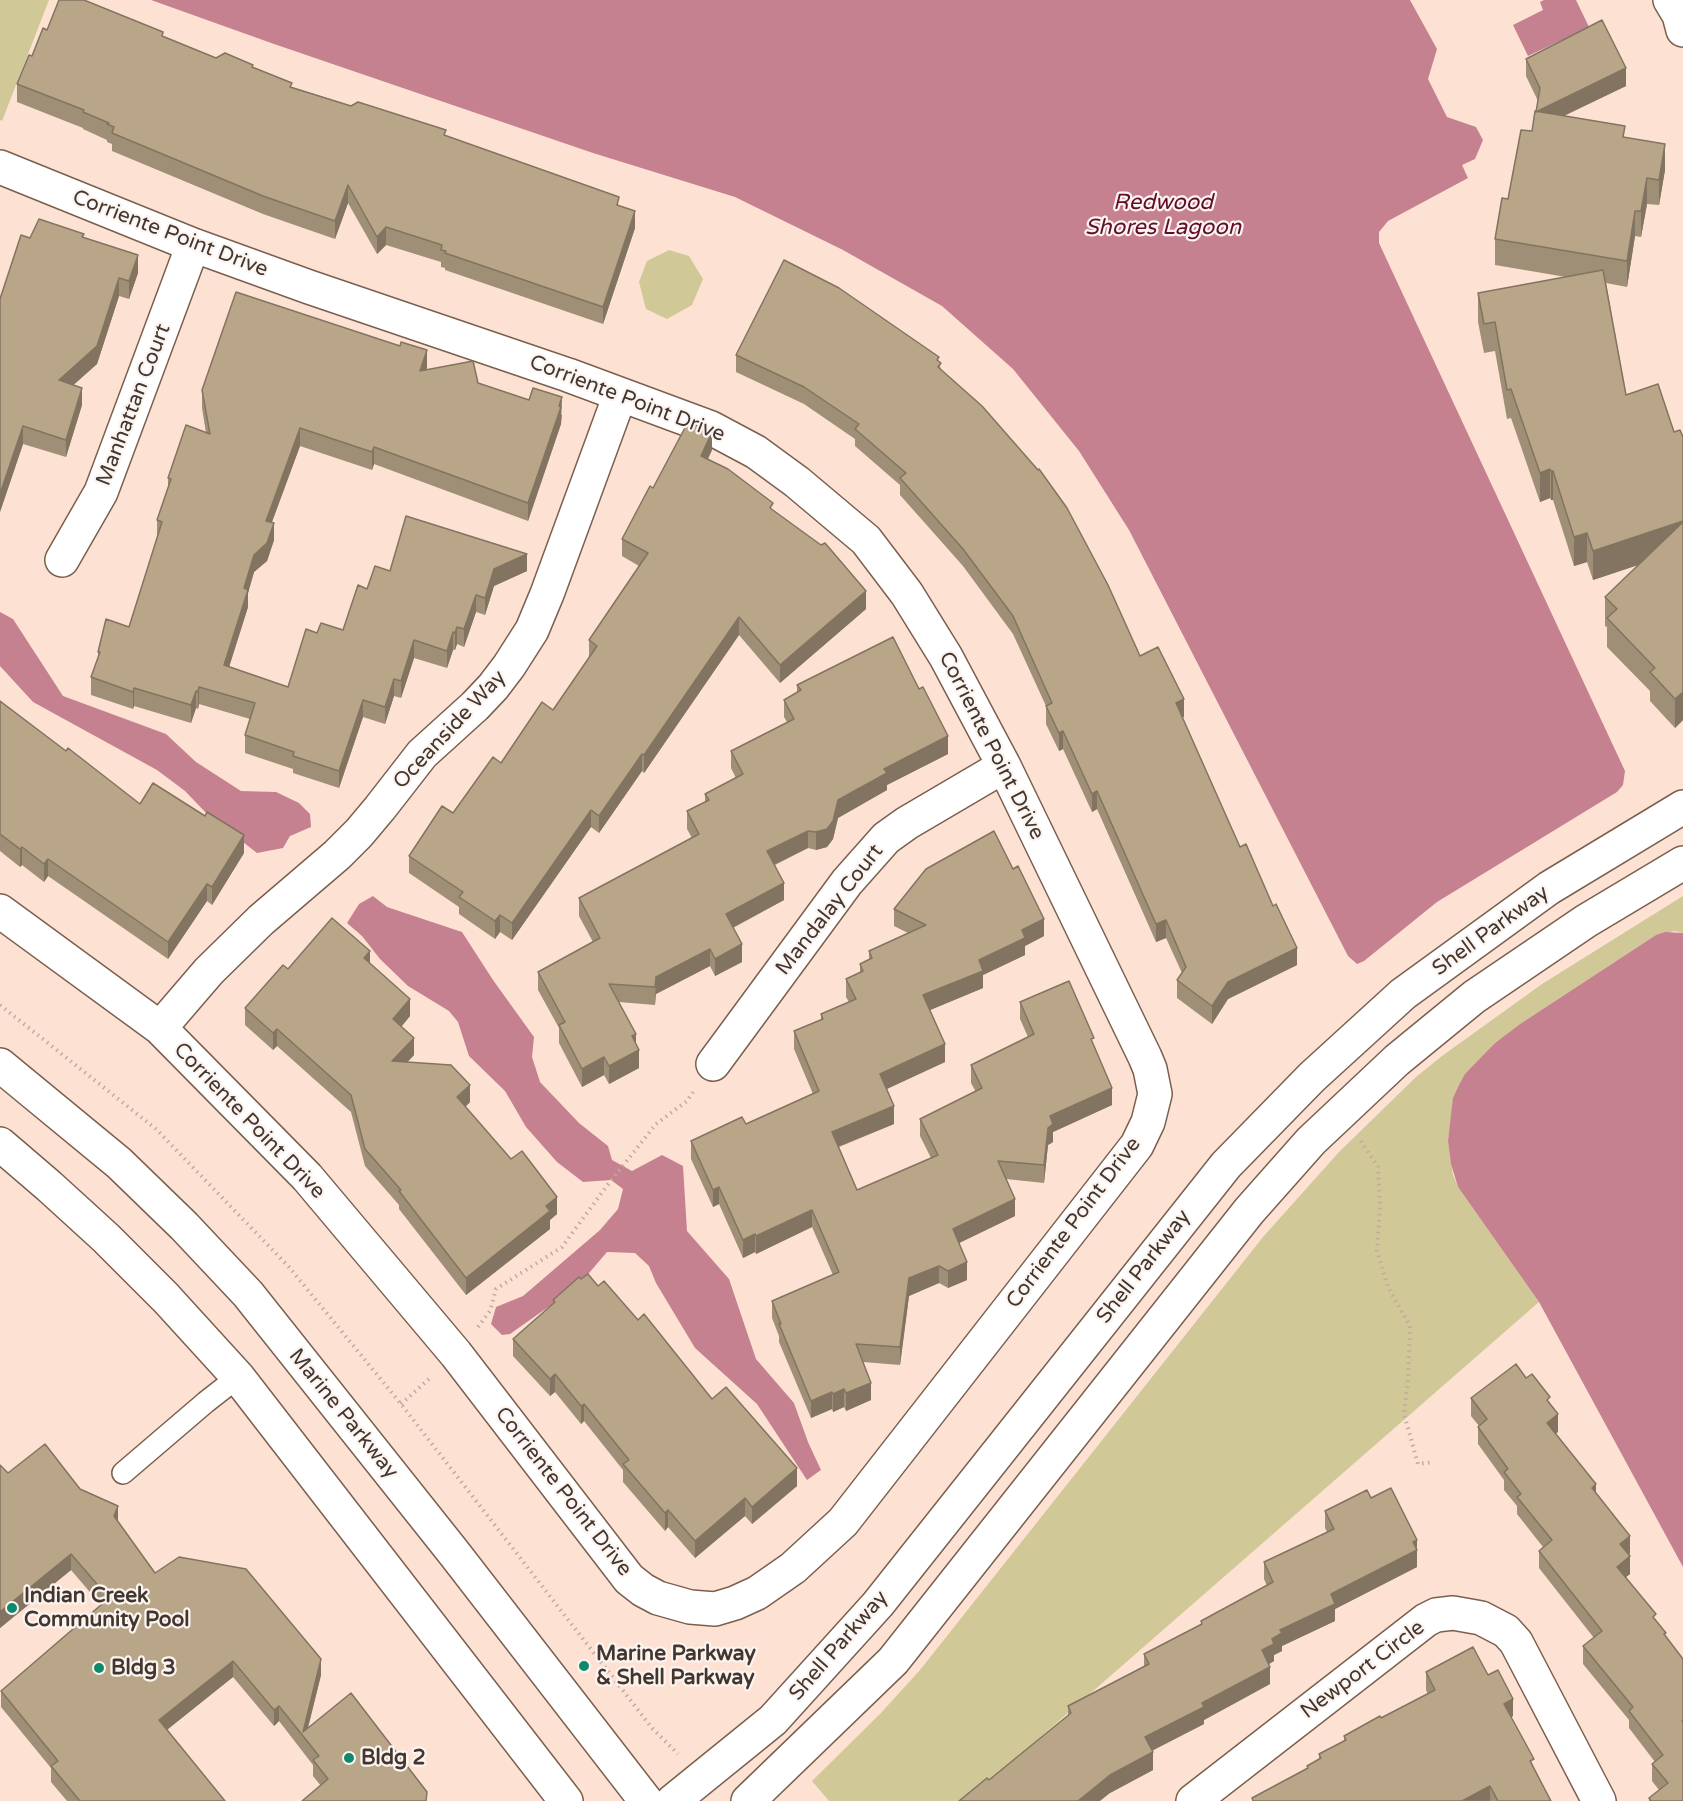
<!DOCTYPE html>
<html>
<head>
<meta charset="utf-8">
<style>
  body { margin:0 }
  canvas { display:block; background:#fde2d3 }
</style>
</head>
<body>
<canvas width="1683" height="1801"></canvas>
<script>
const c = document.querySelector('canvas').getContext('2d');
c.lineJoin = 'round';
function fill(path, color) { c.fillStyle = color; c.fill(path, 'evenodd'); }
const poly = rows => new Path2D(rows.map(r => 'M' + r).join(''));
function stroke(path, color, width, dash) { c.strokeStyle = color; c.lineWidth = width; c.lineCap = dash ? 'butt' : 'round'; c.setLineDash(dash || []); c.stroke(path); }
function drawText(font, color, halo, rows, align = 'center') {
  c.font = font + ' "Varela Round",sans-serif'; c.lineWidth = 4.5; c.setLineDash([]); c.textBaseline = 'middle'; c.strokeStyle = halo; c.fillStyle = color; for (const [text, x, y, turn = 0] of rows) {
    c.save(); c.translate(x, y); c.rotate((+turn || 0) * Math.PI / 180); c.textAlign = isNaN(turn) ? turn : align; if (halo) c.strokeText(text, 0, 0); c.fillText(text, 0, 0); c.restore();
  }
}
fill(poly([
  [0,0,49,0,2,121,0,120],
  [669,250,689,256,703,279,692,305,667,319,646,309,639,282,647,261],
  [1683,896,1683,933,1675,931,1656,935,1520,1024,1495,1043,1459,1085,1454,1098,1448,1141,1453,1175,1458,1187,1539,1302,967,1801,829,1801,812,1781,880,1714,920,1670,1263,1237,1339,1152,1416,1077,1442,1056,1542,984]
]), '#d0c896');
fill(poly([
  [151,0,1410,0,1437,49,1428,79,1447,117,1476,127,1483,140,1475,159,1462,165,1468,178,1388,221,1379,232,1379,243,1625,771,1623,785,1617,792,1437,902,1364,961,1357,964,1348,956,1129,530,1079,451,1013,369,942,306,843,250,735,197,593,153,274,44],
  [1544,0,1576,0,1589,27,1528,56,1513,25,1543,10,1540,2],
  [0,612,13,619,63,696,166,734,196,762,241,791,276,792,299,803,310,814,311,827,290,836,283,848,257,853,208,815,185,791,157,770,33,702,0,666],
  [373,896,387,907,462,932,493,980,534,1037,532,1057,540,1082,579,1123,608,1146,612,1160,632,1171,662,1155,683,1166,687,1231,729,1279,756,1359,794,1403,808,1442,821,1470,807,1480,757,1404,695,1348,656,1283,649,1266,635,1253,607,1252,578,1286,510,1334,502,1335,491,1324,496,1307,523,1296,600,1230,618,1209,623,1189,611,1180,583,1182,557,1162,526,1127,505,1091,469,1056,458,1022,449,1011,408,986,380,959,362,936,347,923,359,904],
  [1665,932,1683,933,1683,1567,1539,1302,1458,1187,1451,1164,1448,1141,1453,1098,1459,1085,1465,1074,1495,1043,1520,1024,1656,935]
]), '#c5818f');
const lane = poly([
  [123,1473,206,1402,238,1377]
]);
const street = poly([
  [1670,0,1679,15,1683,30],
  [0,167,193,245,309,287,568,375,711,428,756,452,797,482,866,540,907,594,946,657,1004,766,1145,1057,1150,1069,1155,1094,1148,1122,1137,1145,843,1522,793,1568,757,1593,735,1603,715,1609,690,1607,658,1598,643,1590,629,1579,456,1354,307,1177,160,1028,0,911],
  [62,560,101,492,193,245],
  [160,1028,209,971,261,920,337,855,359,833,380,808,422,754,475,706,493,687,509,666,532,630,547,594,620,395],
  [713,1064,847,882,886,838,907,823,1004,766],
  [1193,1801,1426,1620,1436,1615,1453,1613,1481,1618,1506,1631,1516,1642,1599,1801]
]);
const secondary = poly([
  [0,1065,119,1163,184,1226,248,1294,454,1553,646,1801],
  [0,1144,49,1186,106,1238,166,1298,238,1377,566,1801],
  [673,1801,773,1720,878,1604,1226,1165,1312,1077,1403,994,1549,888,1683,807],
  [748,1801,893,1661,1249,1211,1311,1141,1397,1060,1474,997,1586,921,1683,863]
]);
stroke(lane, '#7b5f4e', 24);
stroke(street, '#7b5f4e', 36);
stroke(secondary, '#7b5f4e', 36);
stroke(poly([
  [0,1005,156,1129,289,1267,401,1404,652,1728,678,1754],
  [1361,1141,1378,1167,1380,1206,1377,1251,1388,1287,1410,1326,1408,1380,1404,1414,1418,1464,1434,1462],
  [478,1327,490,1311,496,1289,562,1247,606,1187,656,1124,687,1101,693,1092],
  [401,1404,430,1378]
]), '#c1ab9e', 4, [1.5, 4.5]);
stroke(lane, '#fff', 21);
stroke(street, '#fff', 33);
stroke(secondary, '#fff', 33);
fill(poly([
  [47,30,163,36,216,58,253,68,292,87,446,136,619,206,635,228,603,324,445,270,445,268,441,267,441,262,386,245,377,254,348,203,335,239,263,214,112,151,112,144,107,142,107,140,83,129,83,128,17,102,17,84],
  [1526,59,1626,86,1564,116,1625,137,1665,170,1659,205,1647,204,1641,237,1635,236,1627,287,1606,283,1626,395,1674,432,1683,437,1683,720,1675,728,1650,701,1650,691,1607,647,1607,627,1605,626,1605,597,1638,565,1593,580,1587,562,1574,566,1553,500,1551,500,1550,498,1540,502,1511,418,1507,419,1495,351,1484,353,1478,322,1478,293,1566,277,1495,265,1495,239,1532,131,1538,101,1526,76],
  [30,238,84,238,138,273,129,299,119,296,97,364,73,385,82,405,66,457,23,444,0,512],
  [736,355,939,362,941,370,1140,656,1184,717,1182,717,1240,847,1297,965,1228,999,1212,1024,1177,998,1177,980,1182,973,1166,938,1156,942,1097,809,1092,812,1063,749,1059,751,1046,724,1046,706,1013,634,963,566,900,495,900,485,855,446,855,439,804,404,736,372],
  [427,368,426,370,478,383,562,415,561,424,528,521,374,464,372,470,300,446,272,522,274,540,267,561,254,572,248,593,248,607,229,667,288,687,317,633,343,630,367,589,390,571,527,571,494,586,485,615,476,612,464,647,457,644,455,650,453,650,447,668,414,658,401,698,394,696,385,724,363,717,339,788,293,773,293,769,245,753,245,735,250,719,199,704,198,709,196,708,191,723,134,706,133,709,91,695,91,677,98,659,98,652,129,627,157,538,157,520,168,487,168,478,206,433,202,408,202,390],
  [712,450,708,459,773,511,866,609,780,683,739,635,644,773,642,771,599,833,591,827,512,940,500,932,495,939,459,914,459,907,409,873,409,856,453,813,501,763,553,710,589,657,589,640,639,566,622,556,622,539,653,488],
  [797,685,948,754,887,785,887,790,838,818,833,839,827,847,816,850,808,848,775,865,784,900,733,928,742,962,715,976,710,966,656,994,655,1005,619,1002,636,1043,639,1068,609,1084,604,1075,582,1087,559,1043,559,1028,538,990,538,972,593,942,579,916,579,898,692,838,687,829,687,811,705,802,705,794,736,778,731,768,731,751,787,722,784,717,784,700,797,693],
  [0,701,66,751,140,804,244,853,212,905,207,901,168,959,48,876,44,882,22,865,20,867,0,851],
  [894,909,1044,936,1025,946,1025,955,983,975,983,988,930,1010,945,1062,887,1089,894,1124,839,1147,857,1190,931,1158,920,1136,920,1119,976,1092,971,1083,971,1065,1028,1037,1020,1019,1020,1002,1094,1046,1112,1105,1053,1132,1053,1142,1048,1145,1044,1183,1006,1179,1015,1216,959,1243,967,1280,948,1288,939,1283,909,1296,900,1365,863,1362,871,1400,846,1411,844,1407,833,1412,832,1409,811,1418,779,1342,779,1336,772,1318,772,1301,833,1275,812,1227,756,1254,755,1252,743,1258,719,1204,713,1207,691,1159,691,1141,746,1124,813,1094,794,1049,794,1031,821,1020,821,1014,849,1002,846,997,846,979,860,973,860,964,869,960,869,951,908,933,894,926],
  [370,964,410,1016,401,1027,414,1055,407,1062,470,1102,465,1107,557,1214,550,1220,550,1229,466,1295,399,1209,399,1205,365,1166,351,1112,277,1046,273,1050,245,1025,245,1008,288,969],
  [581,1279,598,1286,638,1320,712,1399,797,1486,752,1524,745,1516,695,1558,668,1527,665,1531,623,1482,623,1470,584,1421,581,1424,555,1392,550,1396,513,1356,513,1339,553,1304,553,1300],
  [1526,1378,1550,1403,1558,1432,1555,1434,1596,1493,1630,1553,1629,1555,1630,1574,1626,1577,1656,1621,1666,1637,1683,1801,1649,1801,1649,1798,1659,1790,1652,1781,1652,1764,1655,1762,1629,1728,1629,1720,1583,1664,1583,1646,1594,1638,1539,1568,1539,1551,1543,1547,1517,1514,1517,1506,1504,1490,1504,1480,1478,1444,1478,1427,1479,1426,1471,1416,1471,1398],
  [0,1465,8,1473,80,1489,118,1522,155,1573,321,1675,308,1728,427,1801,321,1786,313,1776,313,1765,279,1721,274,1726,233,1677,167,1730,225,1801,67,1801,51,1782,51,1768,1,1707,1,1691,101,1605,71,1570,0,1628],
  [1371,1498,1417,1540,1417,1567,1335,1609,1335,1621,1282,1646,1282,1651,1274,1655,1274,1661,1269,1664,1270,1684,1204,1720,1204,1724,1152,1751,1153,1770,1110,1793,989,1780,1068,1716,1068,1706,1144,1666,1144,1654,1201,1624,1201,1621,1267,1586,1264,1579,1264,1562,1327,1532,1325,1528,1325,1511],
  [1426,1672,1488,1675,1513,1716,1511,1717,1534,1767,1551,1801,1252,1801,1252,1798,1307,1769,1307,1766,1319,1759,1319,1754,1344,1741,1344,1736,1428,1694,1426,1690]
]), '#9f8f76');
fill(poly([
  [1626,68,1626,86,1536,129,1536,112],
  [1665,144,1665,170,1659,205,1659,180],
  [1647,178,1647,204,1641,237,1641,211],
  [348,185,348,203,335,239,335,221],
  [635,211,635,228,603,324,603,307],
  [1635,211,1635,236,1627,287,1627,261],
  [386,227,386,245,377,254,377,237],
  [138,255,138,273,129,299,129,281],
  [119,278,119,296,97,364,59,398,59,380],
  [427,350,427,368,420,388,420,371],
  [82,388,82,405,66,457,66,440],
  [562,397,561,424,528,521,528,503],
  [23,426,23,444,0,512,0,494],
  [300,428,300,446,266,538,266,521],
  [712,432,712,450,701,473,701,456],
  [374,447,374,464,372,470,372,452],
  [1550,469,1550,498,1540,502,1540,473],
  [1551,471,1553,471,1553,500,1551,500],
  [1683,521,1683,550,1593,580,1593,551],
  [274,523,274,540,267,561,254,572,248,593,248,607,224,683,224,665,244,588,254,555],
  [1587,533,1587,562,1574,566,1574,537],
  [527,554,527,571,494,586,485,615,485,598,494,569],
  [866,591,866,609,780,683,780,665],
  [476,595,476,612,464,647,464,629],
  [739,617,739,635,644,773,644,755],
  [457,627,457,644,455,650,455,633],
  [453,632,453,650,447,668,447,651],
  [414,640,414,658,401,698,401,681],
  [394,679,394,696,385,724,385,707],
  [199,687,199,704,198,709,198,692],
  [134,688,134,706,133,709,133,692],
  [196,691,196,708,191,723,191,705],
  [1683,692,1683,720,1675,728,1675,699],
  [1184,699,1184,717,1176,720,1176,703],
  [363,700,363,717,339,788,339,771],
  [1063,731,1063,749,1059,751,1059,733],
  [948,736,948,754,887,785,887,790,838,818,833,839,827,847,816,850,816,832,838,800,884,769],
  [642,754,642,771,599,833,599,816],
  [1097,791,1097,809,1092,812,1092,794],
  [591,810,591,827,512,940,512,923],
  [808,831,808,848,767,868,767,851],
  [244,835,244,853,212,905,212,887],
  [22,847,22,865,20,867,20,849],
  [48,859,48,876,44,882,44,864],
  [784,883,784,900,726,931,726,914],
  [207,884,207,901,168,959,168,942],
  [500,915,500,932,495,939,495,921],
  [1044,919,1044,936,1025,946,1025,955,983,975,983,988,923,1013,923,995,979,960,1022,930],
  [1166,920,1166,938,1156,942,1156,924],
  [742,944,742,962,715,976,715,959],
  [1297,948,1297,965,1228,999,1212,1024,1212,1006,1228,982],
  [710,949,710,966,656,994,655,1005,656,977],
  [370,951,370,969,364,958],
  [410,999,410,1016,393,1037,393,1019],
  [277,1029,277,1046,273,1050,273,1033],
  [636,1034,636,1051,632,1036],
  [414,1038,414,1055,392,1079,392,1061],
  [945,1044,945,1062,880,1092,880,1074],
  [639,1050,639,1068,609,1084,609,1066],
  [604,1057,604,1075,582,1087,582,1069],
  [470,1085,470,1102,457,1115,457,1097],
  [1112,1088,1112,1105,1053,1132,1053,1142,1048,1145,1044,1183,1044,1165,1050,1116],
  [894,1106,894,1124,832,1149,832,1132],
  [719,1187,719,1204,713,1207,713,1190],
  [557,1197,557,1214,550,1220,550,1229,466,1295,466,1278,546,1206],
  [1015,1199,1015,1216,953,1246,953,1229],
  [812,1210,812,1227,756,1254,756,1236],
  [755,1234,755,1252,743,1258,743,1240],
  [967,1262,967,1280,948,1288,948,1271],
  [939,1266,939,1283,909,1296,900,1365,900,1347,909,1278],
  [555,1374,555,1392,550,1396,550,1379],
  [871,1383,871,1400,846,1411,846,1393],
  [844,1389,844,1407,833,1412,833,1394],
  [832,1392,832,1409,811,1418,811,1401],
  [584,1404,584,1421,581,1424,581,1406],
  [1558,1414,1558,1432,1547,1440,1547,1423],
  [797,1468,797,1486,752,1524,752,1507],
  [1596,1484,1596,1502,1592,1488],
  [745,1498,745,1516,695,1558,695,1541],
  [118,1506,118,1522,114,1532,114,1516],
  [668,1510,668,1527,665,1531,665,1513],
  [1630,1536,1630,1553,1620,1561,1620,1544],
  [1417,1540,1417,1567,1335,1609,1335,1621,1282,1646,1282,1651,1274,1655,1274,1661,1262,1668,1262,1650,1280,1630,1331,1594],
  [71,1554,71,1570,0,1628,0,1612],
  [1630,1556,1630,1574,1617,1584,1617,1567],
  [321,1659,321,1675,305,1739,303,1732],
  [233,1661,233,1677,159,1736,159,1720],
  [1270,1667,1270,1684,1204,1720,1204,1724,1145,1754,1145,1737,1202,1703],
  [1513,1699,1513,1716,1504,1721,1504,1704],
  [279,1706,279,1721,274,1726,274,1710],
  [1153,1752,1153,1770,1110,1793,1100,1801,1078,1801,1110,1775],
  [1490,1786,1490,1801,1462,1801]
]), '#827460');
const building = poly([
  [59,0,84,0,163,32,162,36,216,58,225,53,253,65,252,67,292,83,290,87,351,106,358,102,446,130,444,135,619,197,617,205,635,211,603,307,445,253,446,251,441,250,442,245,386,227,377,237,348,185,335,221,263,196,112,133,114,127,107,124,109,123,83,112,84,110,17,84,29,55,32,56,43,28,47,30,59,0],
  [1602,20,1626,68,1536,112,1540,88,1526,59,1602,20],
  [1535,111,1625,126,1623,137,1665,144,1659,180,1647,178,1641,211,1635,211,1627,261,1495,239,1502,198,1508,199,1521,130,1532,131,1535,111],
  [39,219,84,234,82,237,138,255,129,281,119,278,97,346,59,380,82,388,66,440,23,426,0,494,0,299,21,235,30,238,39,219],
  [784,260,839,288,939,357,937,360,941,363,938,367,982,406,1038,470,1039,469,1067,508,1108,585,1140,656,1158,647,1184,699,1176,703,1240,847,1246,844,1273,906,1276,904,1297,948,1228,982,1212,1006,1177,980,1186,967,1166,920,1156,924,1097,791,1092,794,1063,731,1059,733,1046,706,1052,703,1013,616,963,549,900,478,906,473,855,429,859,424,804,387,736,355,784,260],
  [1603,270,1626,395,1658,384,1674,432,1680,430,1683,437,1683,521,1593,551,1587,533,1574,537,1553,471,1551,471,1550,469,1540,473,1511,389,1507,390,1495,322,1484,324,1478,293,1603,270],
  [236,292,400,346,401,342,427,350,420,371,473,361,478,383,529,400,533,388,562,397,559,406,561,407,528,503,374,447,372,452,300,428,266,521,274,523,267,543,254,555,244,588,248,590,224,665,288,687,306,629,317,633,321,623,343,630,358,585,367,589,375,566,390,571,406,516,527,554,494,569,485,598,476,595,464,629,457,627,455,633,453,632,447,651,414,640,401,681,394,679,385,707,363,700,339,771,293,756,294,752,245,735,255,703,199,687,198,692,196,691,191,705,134,688,133,692,91,677,100,652,98,652,106,619,129,627,162,522,157,520,171,479,168,478,186,425,210,434,202,390,236,292],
  [688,422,703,428,712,432,701,456,728,469,773,503,770,508,821,545,825,543,866,591,780,665,739,617,644,755,642,754,599,816,591,810,512,923,500,915,495,921,459,897,463,892,409,856,442,806,453,813,493,757,501,763,542,702,553,710,597,646,589,640,648,553,622,539,650,486,653,488,688,422],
  [1683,522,1683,692,1675,699,1650,672,1655,668,1607,618,1617,609,1605,597,1683,522],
  [893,637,919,689,923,687,948,736,884,769,887,773,838,800,833,821,827,829,816,832,808,831,767,851,784,883,726,914,742,944,715,959,710,949,656,977,655,987,609,984,636,1034,632,1036,639,1050,609,1066,604,1057,582,1069,559,1025,565,1022,538,972,600,938,579,898,699,834,687,811,709,800,705,794,743,774,731,751,794,719,784,700,801,690,797,685,893,637],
  [0,701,66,751,68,748,140,804,153,783,205,816,207,812,244,835,212,887,207,884,168,942,48,859,44,864,22,847,20,849,0,834,0,701],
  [994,831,1013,869,1018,866,1044,919,1022,930,1025,938,979,960,983,971,923,995,945,1044,880,1074,894,1106,832,1132,857,1190,938,1155,920,1119,982,1088,971,1065,1034,1034,1020,1002,1069,981,1094,1038,1091,1039,1112,1088,1050,1116,1053,1124,1048,1128,1044,1165,998,1161,1015,1199,953,1229,967,1262,948,1271,939,1266,909,1278,900,1347,856,1344,871,1383,846,1393,844,1389,833,1394,832,1392,811,1401,779,1324,781,1324,772,1301,839,1272,812,1210,756,1236,755,1234,743,1240,719,1187,713,1190,691,1141,742,1117,746,1124,819,1091,794,1031,823,1019,821,1014,856,999,846,979,863,971,860,964,872,958,869,951,926,925,894,909,926,869,994,831],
  [332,918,370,951,364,958,410,999,393,1019,414,1038,392,1061,451,1065,470,1085,457,1097,511,1159,522,1151,557,1197,546,1206,550,1211,466,1278,399,1191,401,1190,365,1149,351,1095,277,1029,273,1033,245,1008,283,965,288,969,332,918],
  [588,1274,598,1286,604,1281,638,1320,644,1314,712,1399,726,1387,797,1468,752,1507,745,1498,695,1541,668,1510,665,1513,623,1464,629,1460,584,1404,581,1406,555,1374,550,1379,513,1339,555,1302,553,1300,579,1277,581,1279,588,1274],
  [1516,1364,1526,1378,1532,1374,1550,1397,1547,1400,1558,1414,1547,1423,1596,1484,1592,1488,1630,1536,1620,1544,1630,1556,1617,1567,1656,1614,1653,1617,1666,1633,1664,1634,1683,1659,1683,1720,1682,1721,1683,1722,1683,1801,1651,1801,1649,1798,1668,1783,1652,1764,1663,1755,1629,1711,1633,1707,1583,1646,1602,1631,1539,1551,1552,1540,1517,1497,1521,1494,1504,1472,1508,1469,1478,1427,1487,1419,1471,1398,1516,1364],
  [45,1444,80,1489,118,1506,114,1516,155,1573,179,1557,246,1569,321,1659,303,1732,351,1693,427,1792,426,1801,302,1801,328,1779,313,1760,319,1756,279,1706,274,1710,233,1661,159,1720,225,1801,80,1801,51,1766,58,1761,1,1691,109,1598,71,1554,0,1612,0,1465,8,1473,45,1444],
  [1391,1488,1417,1540,1413,1542,1417,1550,1331,1594,1335,1604,1280,1630,1282,1633,1272,1639,1274,1644,1262,1650,1270,1667,1202,1703,1204,1707,1145,1737,1153,1752,1110,1775,1078,1801,959,1801,987,1778,989,1780,1071,1713,1068,1706,1149,1664,1144,1654,1202,1624,1201,1621,1273,1582,1264,1562,1334,1529,1325,1511,1367,1490,1371,1498,1391,1488],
  [1473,1647,1488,1675,1498,1670,1513,1699,1504,1704,1534,1759,1530,1761,1551,1801,1498,1801,1490,1786,1462,1801,1253,1801,1252,1798,1308,1768,1307,1766,1321,1758,1319,1754,1346,1740,1344,1736,1380,1716,1381,1718,1435,1690,1426,1672,1473,1647]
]);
fill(building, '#b9a689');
stroke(building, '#827460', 1.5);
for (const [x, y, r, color] of [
  [12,1608,6,"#0b8a6e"],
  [584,1666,6,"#0b8a6e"],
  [99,1668,6,"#0b8a6e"],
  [349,1758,6,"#0b8a6e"]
]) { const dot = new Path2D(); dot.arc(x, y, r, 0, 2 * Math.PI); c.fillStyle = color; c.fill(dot); stroke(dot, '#fbf4f0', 2); }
drawText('21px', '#43362f', '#fbf4f0', [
  ["Corriente Point Drive",170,234,21],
  ["Corriente Point Drive",627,399,21],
  ["Manhattan Court",134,405,-69],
  ["Oceanside Way",450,730,-47],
  ["Corriente Point Drive",991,746,63],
  ["Mandalay Court",830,910,-52],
  ["Shell Parkway",1491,931,-36],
  ["Corriente Point Drive",249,1121,46],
  ["Corriente Point Drive",1074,1223,-53],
  ["Shell Parkway",1144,1267,-52],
  ["Marine Parkway",343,1414,51],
  ["Corriente Point Drive",563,1492,52],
  ["Shell Parkway",839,1646,-49],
  ["Newport Circle",1363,1670,-37]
]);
drawText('bold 21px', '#43362f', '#fbf4f0', [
  ["Indian Creek",24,1596],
  ["Community Pool",24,1620],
  ["Marine Parkway",596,1654],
  ["& Shell Parkway",596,1678],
  ["Bldg 3",111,1668],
  ["Bldg 2",361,1758]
], 'left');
drawText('italic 22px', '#600c2b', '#fbf4f0', [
  ["Redwood",1163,203],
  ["Shores Lagoon",1163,228]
]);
</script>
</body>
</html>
